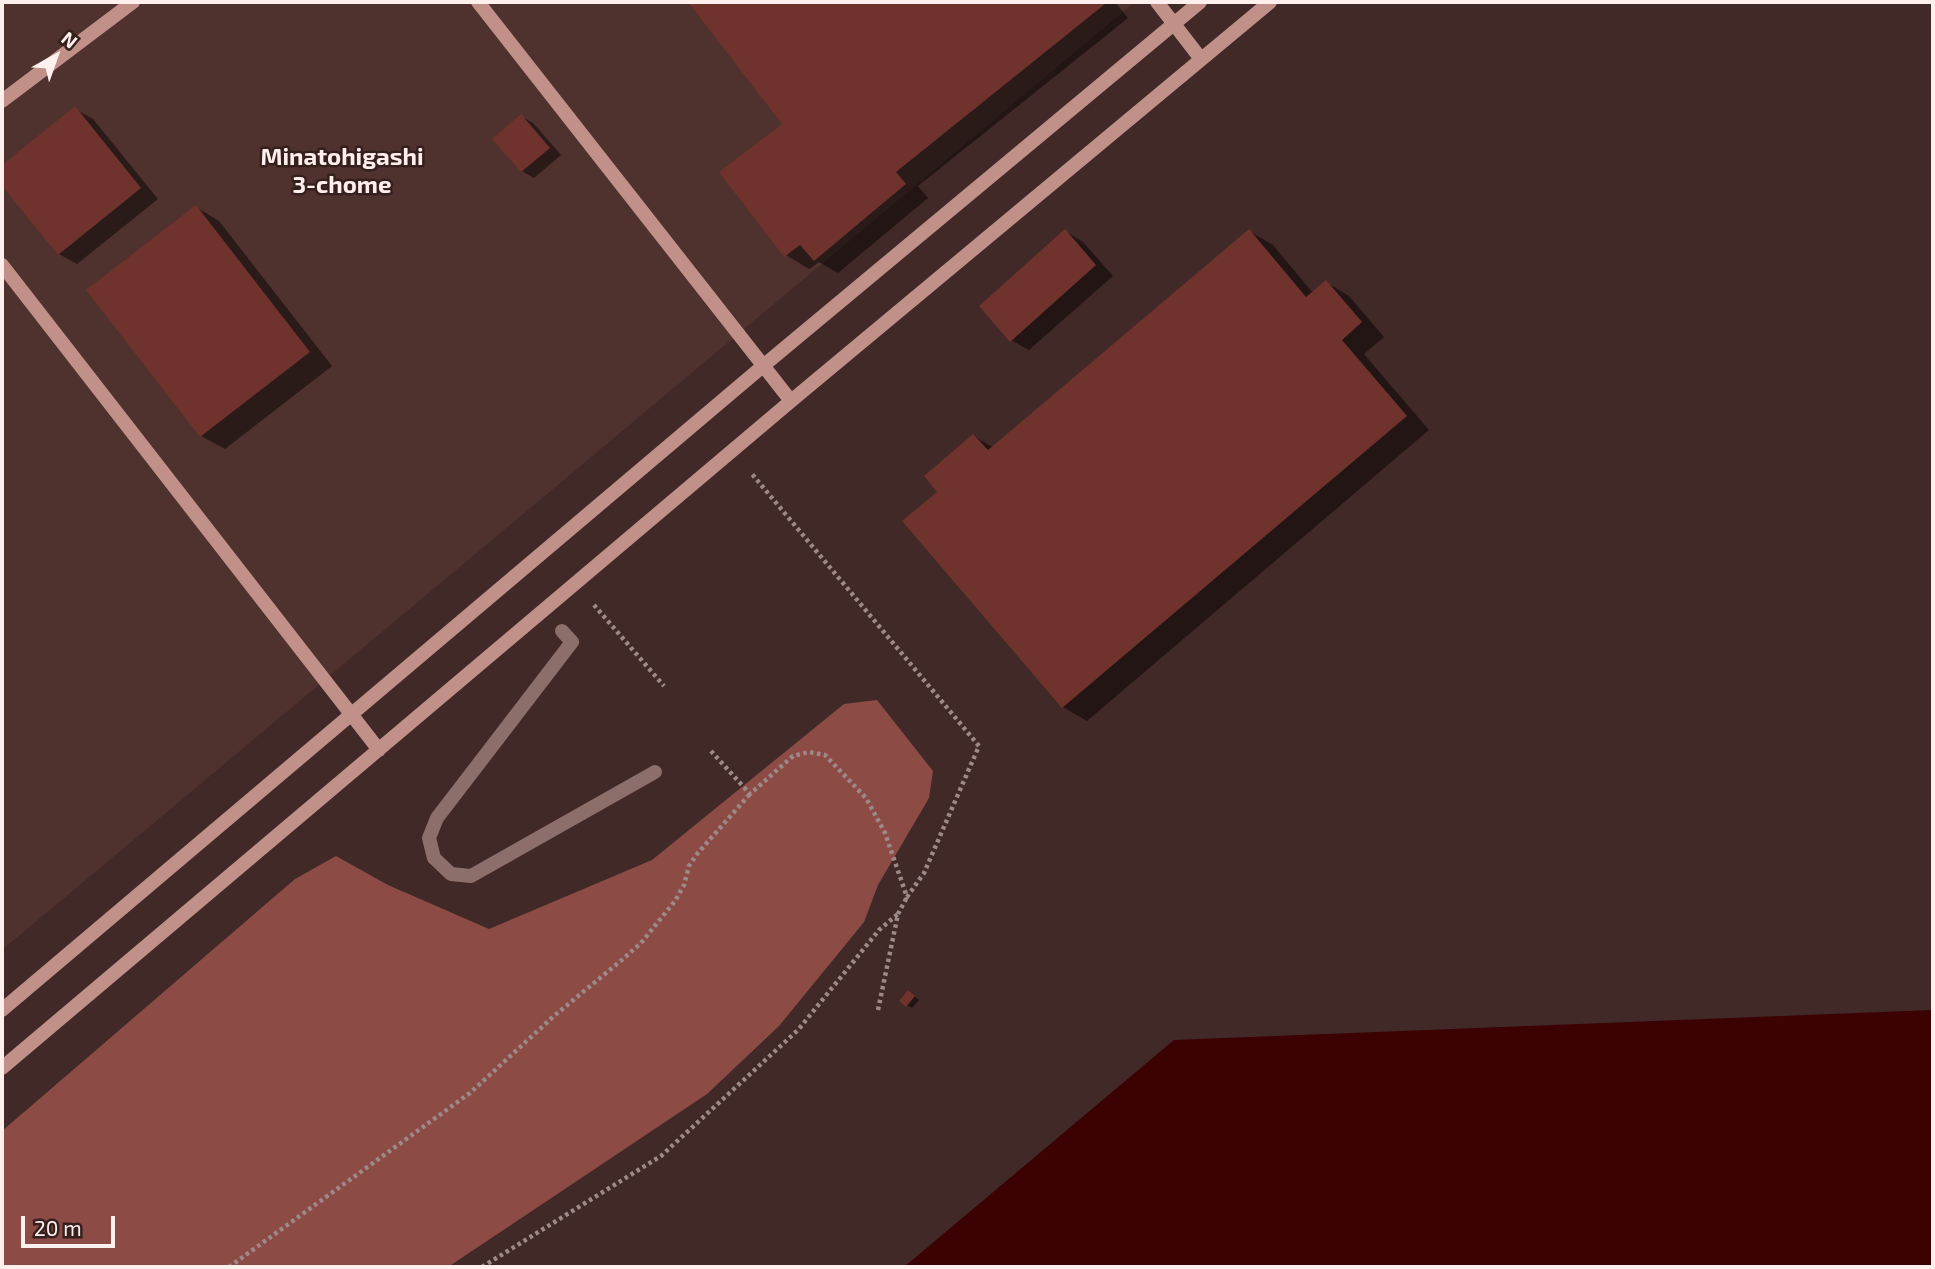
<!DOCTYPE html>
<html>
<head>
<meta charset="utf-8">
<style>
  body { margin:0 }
  #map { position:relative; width:1935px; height:1269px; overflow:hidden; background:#412927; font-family:"Exo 2",sans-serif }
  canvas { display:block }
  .frame { position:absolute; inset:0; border:4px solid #ffefed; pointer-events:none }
  .north { position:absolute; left:21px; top:21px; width:70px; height:70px; -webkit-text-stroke:5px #36201d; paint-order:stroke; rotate:40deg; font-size:19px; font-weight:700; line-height:28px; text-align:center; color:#ffefed }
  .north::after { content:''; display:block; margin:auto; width:24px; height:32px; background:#ffefed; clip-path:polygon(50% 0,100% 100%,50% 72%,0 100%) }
  .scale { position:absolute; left:21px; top:1216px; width:94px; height:32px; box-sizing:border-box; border:4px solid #ffefed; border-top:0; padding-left:9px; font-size:21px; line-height:24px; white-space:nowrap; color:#ffefed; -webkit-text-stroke:5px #36201d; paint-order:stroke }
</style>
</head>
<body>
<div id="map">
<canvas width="1935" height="1269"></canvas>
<div class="frame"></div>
<div class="north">N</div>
<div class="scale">20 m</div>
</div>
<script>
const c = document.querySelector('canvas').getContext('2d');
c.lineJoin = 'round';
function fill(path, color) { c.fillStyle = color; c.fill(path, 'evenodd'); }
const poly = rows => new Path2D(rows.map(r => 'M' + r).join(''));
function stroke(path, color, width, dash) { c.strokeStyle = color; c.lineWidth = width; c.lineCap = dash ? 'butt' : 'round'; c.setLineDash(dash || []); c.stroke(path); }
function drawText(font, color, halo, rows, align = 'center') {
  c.font = font + ' "Exo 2",sans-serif'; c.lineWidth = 5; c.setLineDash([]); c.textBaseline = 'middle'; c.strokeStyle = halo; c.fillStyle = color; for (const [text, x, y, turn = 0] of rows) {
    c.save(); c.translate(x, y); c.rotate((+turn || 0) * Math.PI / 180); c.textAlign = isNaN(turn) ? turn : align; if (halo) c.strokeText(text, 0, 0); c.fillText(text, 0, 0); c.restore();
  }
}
fill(poly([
  [2,2,1135,2,2,950]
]), '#4f312d');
fill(poly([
  [877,700,933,771,929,798,878,885,864,922,779,1026,707,1094,448,1267,2,1267,2,1131,295,879,336,856,388,885,489,929,652,860,844,704]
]), '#8c4c45');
fill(poly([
  [1933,1010,1933,1267,904,1267,1174,1040]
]), '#3b0103');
fill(poly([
  [690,2,1115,2,1128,18,918,186,928,198,838,273,819,262,809,269,786,255,784,124],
  [75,109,93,119,158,199,77,264,59,254,2,183,2,168],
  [521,116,533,123,561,155,534,178,522,171,495,139],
  [196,207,219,221,332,366,225,449,201,436],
  [1065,231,1083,242,1113,276,1029,350,1011,340],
  [1249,231,1273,245,1313,293,1326,282,1349,296,1384,337,1364,354,1429,430,1087,721,1063,707,905,521,940,492,974,436,994,448],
  [909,992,919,1000,912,1008,907,1005]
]), '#0007');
fill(poly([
  [688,2,1103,2,1105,4,896,172,906,184,814,261,800,245,784,257,719,172,782,124],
  [75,106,141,188,58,255,2,186,2,165],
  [521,114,550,148,521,172,492,139],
  [196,205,310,352,200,437,86,290],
  [1065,229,1096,265,1010,342,979,306],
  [1249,229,1306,297,1326,280,1362,322,1342,340,1407,416,1062,708,902,521,937,492,924,476,973,434,988,450],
  [908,990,915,996,906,1007,899,1001]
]), '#6f322c');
stroke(poly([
  [594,605,664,686],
  [711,751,750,794,793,756,809,752,825,755,866,798,885,833,907,897,924,873,979,746,752,474],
  [878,1010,898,914,907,897],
  [229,1267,470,1093,554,1016,623,959,641,943,675,901,684,885,689,866,697,854,750,794],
  [482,1267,661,1156,798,1030,879,930,898,914]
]), '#9d8987', 4.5, [3.5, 3.5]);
stroke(poly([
  [562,631,572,642,437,818,429,838,434,858,451,874,471,876,655,772]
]), '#8c6e6a', 14);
stroke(poly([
  [478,2,791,401],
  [1157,2,1201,59],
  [2,101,133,2],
  [2,265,379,750],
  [2,1010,763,366,1200,2],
  [2,1068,791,401,1270,2]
]), '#c09089', 14);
drawText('bold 24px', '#ffefed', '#36201d', [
  ["Minatohigashi",342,157],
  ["3-chome",342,185]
]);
</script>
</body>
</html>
